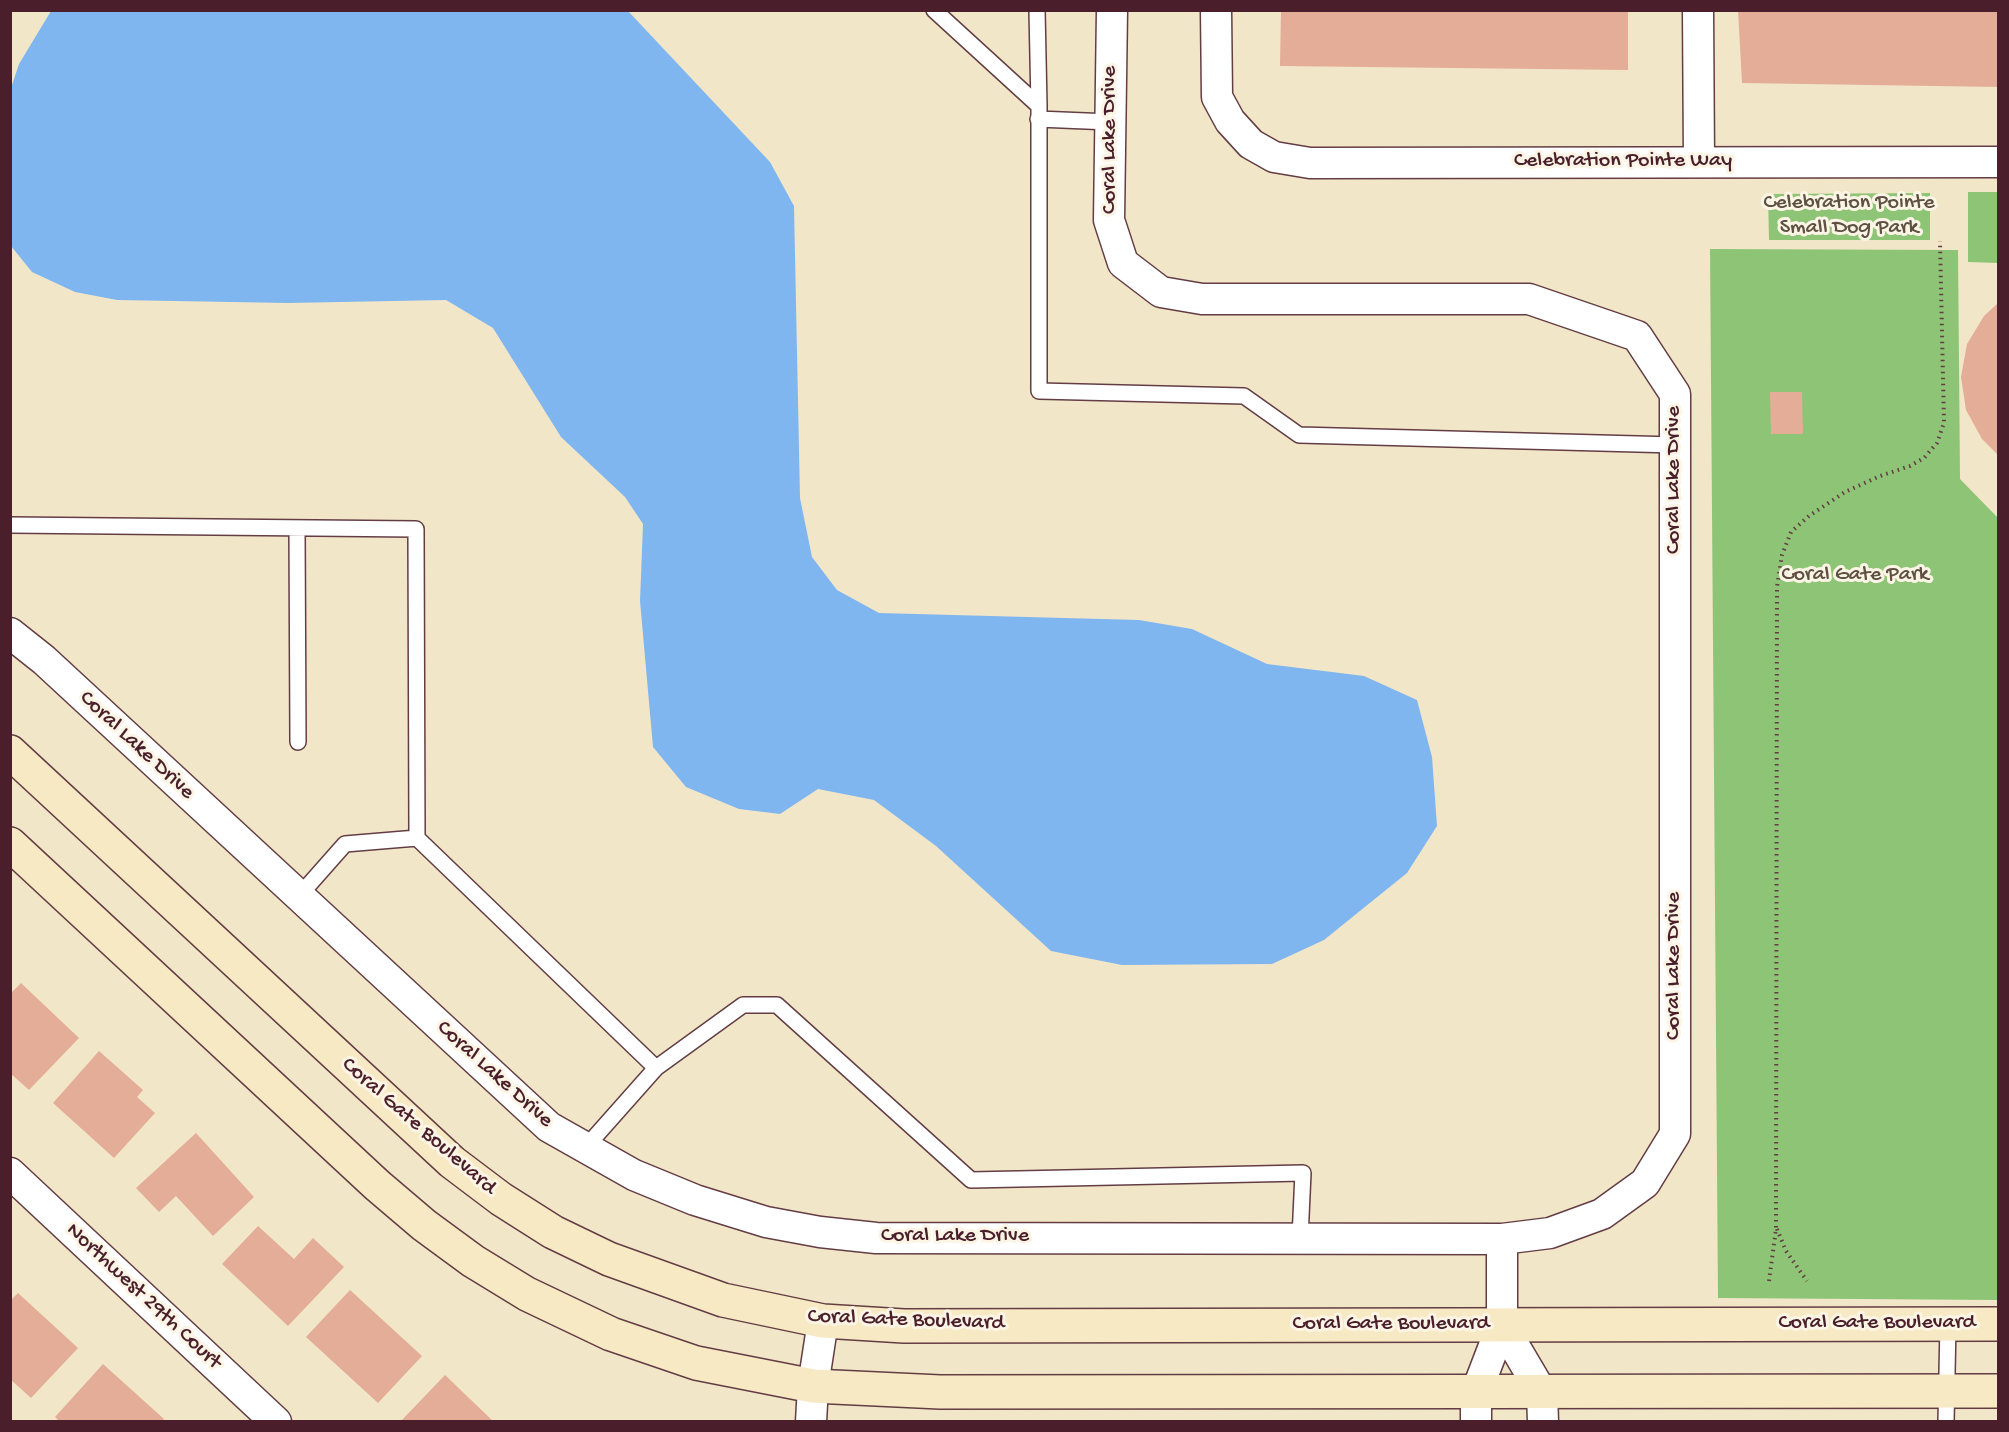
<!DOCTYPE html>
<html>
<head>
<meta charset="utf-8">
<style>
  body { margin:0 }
  #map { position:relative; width:2009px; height:1432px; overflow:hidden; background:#f2e6c9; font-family:"Gochi Hand",sans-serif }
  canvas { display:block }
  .frame { position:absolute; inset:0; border:12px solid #4a1f2b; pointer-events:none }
</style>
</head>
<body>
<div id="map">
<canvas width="2009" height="1432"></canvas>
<div class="frame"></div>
</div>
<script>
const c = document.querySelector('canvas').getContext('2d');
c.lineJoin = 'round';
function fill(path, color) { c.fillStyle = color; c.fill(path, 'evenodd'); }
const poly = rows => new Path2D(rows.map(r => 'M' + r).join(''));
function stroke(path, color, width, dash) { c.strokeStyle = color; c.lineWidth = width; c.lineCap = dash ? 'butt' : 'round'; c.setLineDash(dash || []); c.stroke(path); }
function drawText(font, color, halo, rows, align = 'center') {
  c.font = font + ' "Gochi Hand",sans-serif'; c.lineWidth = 6; c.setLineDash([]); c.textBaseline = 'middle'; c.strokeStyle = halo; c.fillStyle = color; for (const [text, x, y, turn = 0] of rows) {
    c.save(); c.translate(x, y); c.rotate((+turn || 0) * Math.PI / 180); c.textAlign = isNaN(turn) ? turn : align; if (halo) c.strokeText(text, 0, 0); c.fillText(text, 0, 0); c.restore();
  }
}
fill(poly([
  [1968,192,1998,192,1998,263,1968,262],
  [1930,193,1930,240,1769,240,1768,194],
  [1710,249,1958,250,1960,479,1998,518,1998,1300,1718,1298]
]), '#8ec476');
fill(poly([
  [51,11,628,11,770,162,794,206,800,498,812,557,837,590,879,613,1139,620,1192,629,1267,664,1364,676,1417,700,1432,757,1437,826,1407,873,1324,940,1272,964,1122,965,1051,951,936,846,874,800,818,789,780,814,739,809,686,787,653,747,640,601,643,524,625,497,561,437,493,328,446,300,288,303,117,300,75,292,32,272,11,246,11,88,19,64]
]), '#80b6ef');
fill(poly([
  [1281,10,1628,10,1628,70,1280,66],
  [1738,10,1998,10,1998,87,1742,83],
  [1998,303,1998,455,1982,439,1966,410,1961,377,1967,344,1984,316],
  [1770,392,1802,392,1803,434,1771,434],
  [21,983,79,1038,29,1090,10,1073,10,994],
  [99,1051,143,1090,137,1097,155,1113,114,1158,53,1103],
  [196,1133,254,1197,213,1236,176,1196,159,1212,136,1188],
  [258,1226,294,1259,313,1238,344,1267,288,1326,222,1264],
  [350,1290,422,1356,378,1403,306,1337],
  [18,1293,78,1348,31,1398,10,1379,10,1301],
  [103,1364,164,1419,161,1422,60,1422,55,1417],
  [445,1375,494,1422,400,1422]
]), '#e3ad97');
const lane = poly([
  [934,10,1039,106,1039,391,1244,396,1299,435,1675,445],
  [1037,10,1039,106],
  [1038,119,1110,122],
  [10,525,416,529,417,838,656,1068,585,1148],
  [297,528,298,742],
  [299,896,345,844,417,838],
  [656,1068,743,1005,777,1005,971,1180,1303,1173,1300,1238],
  [1946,1422,1948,1324]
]);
const street = poly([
  [1216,10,1217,97,1230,121,1251,144,1274,157,1310,163,1998,162],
  [1698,10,1699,162],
  [10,633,44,660,549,1127,634,1175,695,1200,766,1222,820,1232,876,1238,1502,1239,1550,1233,1602,1214,1645,1183,1675,1134,1675,394,1637,336,1529,299,1202,299,1161,292,1123,263,1109,220,1112,10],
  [10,1173,276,1422],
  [1502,1325,1542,1393,1543,1422],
  [811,1422,813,1386,823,1321],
  [1476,1422,1476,1393,1502,1325,1502,1239]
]);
const secondary = poly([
  [10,752,452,1162,501,1199,553,1232,609,1259,723,1300,823,1321,904,1326,1998,1324],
  [10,844,377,1185,424,1225,473,1261,527,1294,611,1334,696,1363,813,1386,940,1392,1998,1391]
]);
stroke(lane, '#633d43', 18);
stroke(street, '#633d43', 33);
stroke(secondary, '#633d43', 36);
stroke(poly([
  [1777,1229,1786,1251,1807,1281],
  [1769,1281,1776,1229,1777,587,1782,555,1791,532,1809,516,1845,492,1880,476,1910,466,1924,458,1937,443,1944,423,1940,241]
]), '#633d43', 4, [1.5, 4.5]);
stroke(lane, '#fff', 15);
stroke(street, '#fff', 30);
stroke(secondary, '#f6e9c3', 33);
drawText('22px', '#4a1f2b', '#fcf5e5', [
  ["Coral Lake Drive",1111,140,-90],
  ["Celebration Pointe Way",1623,162],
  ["Coral Lake Drive",1675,480,-90],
  ["Coral Lake Drive",136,746,43],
  ["Coral Lake Drive",1675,966,-90],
  ["Coral Lake Drive",494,1075,42],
  ["Coral Gate Boulevard",418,1127,41],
  ["Coral Lake Drive",955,1237],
  ["Northwest 29th Court",143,1297,43],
  ["Coral Gate Boulevard",906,1321,2],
  ["Coral Gate Boulevard",1877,1324],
  ["Coral Gate Boulevard",1391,1325]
]);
drawText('22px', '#5e5142', '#fcf5e5', [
  ["Celebration Pointe",1849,204],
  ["Small Dog Park",1849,229],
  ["Coral Gate Park",1855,576]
]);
</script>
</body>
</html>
